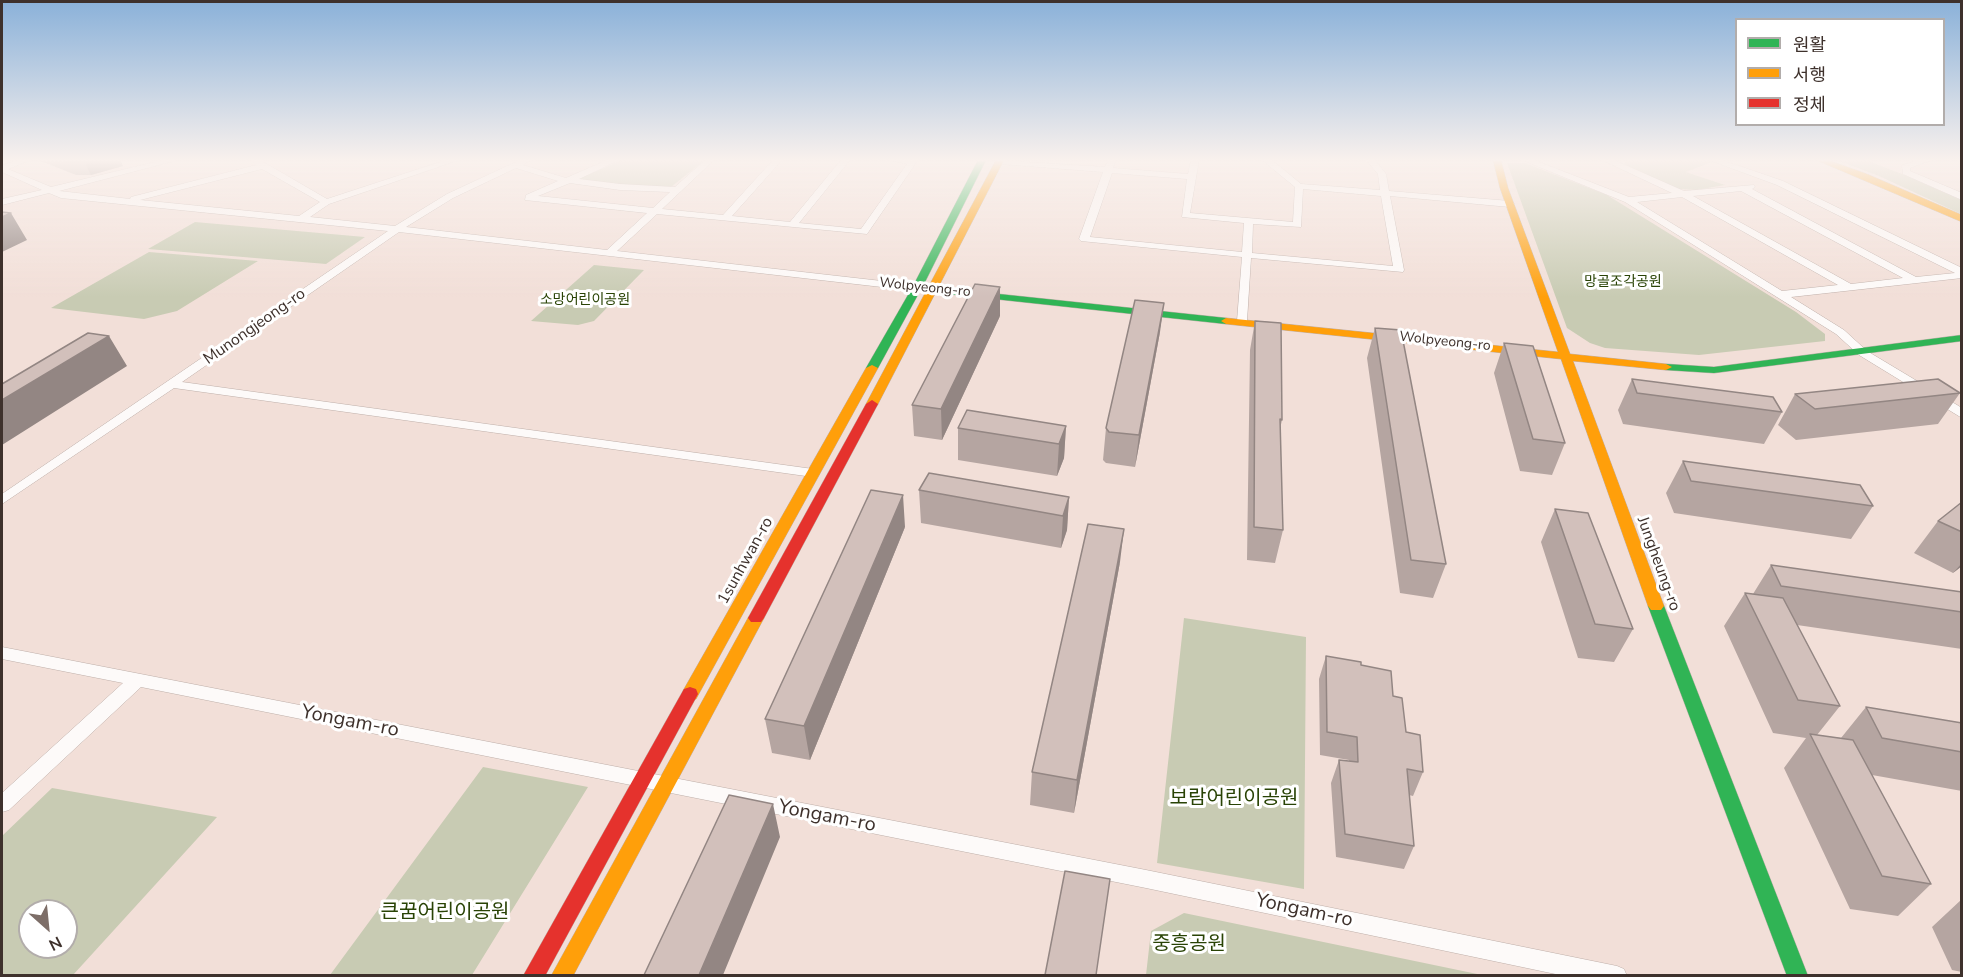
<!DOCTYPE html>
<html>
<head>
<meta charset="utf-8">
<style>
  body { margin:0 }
  #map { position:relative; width:1963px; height:977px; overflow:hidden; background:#f2dfd8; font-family:"Nunito Sans","Noto Sans KR",sans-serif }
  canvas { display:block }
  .frame { position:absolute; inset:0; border:3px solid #3e312c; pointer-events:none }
  .legend { position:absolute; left:1735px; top:18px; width:210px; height:108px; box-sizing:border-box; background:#fff; border:2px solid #b2adab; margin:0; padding:8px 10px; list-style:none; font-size:18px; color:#3e312c }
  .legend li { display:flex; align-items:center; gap:12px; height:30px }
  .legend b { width:30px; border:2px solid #b2adab }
  .north { position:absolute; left:18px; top:899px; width:60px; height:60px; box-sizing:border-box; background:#fff; border:2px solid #b2adab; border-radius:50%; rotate:153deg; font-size:16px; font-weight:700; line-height:24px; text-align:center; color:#3e312c }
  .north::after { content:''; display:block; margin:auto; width:21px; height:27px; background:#7d6e68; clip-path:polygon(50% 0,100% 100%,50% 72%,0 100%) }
</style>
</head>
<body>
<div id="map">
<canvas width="1963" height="977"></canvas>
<div class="frame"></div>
<ul class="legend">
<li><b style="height:8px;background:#30b455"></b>원활</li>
<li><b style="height:8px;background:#ff9f0a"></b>서행</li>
<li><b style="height:8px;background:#e5322d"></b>정체</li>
</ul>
<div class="north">N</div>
</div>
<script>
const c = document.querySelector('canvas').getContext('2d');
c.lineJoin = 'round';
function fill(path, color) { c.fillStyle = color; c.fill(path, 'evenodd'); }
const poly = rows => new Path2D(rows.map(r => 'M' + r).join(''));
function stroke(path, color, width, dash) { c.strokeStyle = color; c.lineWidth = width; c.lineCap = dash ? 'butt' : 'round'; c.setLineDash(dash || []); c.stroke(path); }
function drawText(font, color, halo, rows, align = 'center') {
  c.font = font + ' "Nunito Sans","Noto Sans KR",sans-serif'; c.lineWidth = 6; c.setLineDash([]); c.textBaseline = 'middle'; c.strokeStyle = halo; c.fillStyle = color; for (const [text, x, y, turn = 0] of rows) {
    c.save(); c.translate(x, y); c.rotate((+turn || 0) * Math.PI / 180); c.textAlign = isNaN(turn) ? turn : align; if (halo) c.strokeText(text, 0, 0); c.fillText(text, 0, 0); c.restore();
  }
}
fill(poly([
  [622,160,705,160,671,187,643,187,578,179],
  [1628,160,1707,160,1712,162,1686,172,1725,185,1697,190,1677,189,1627,167,1624,163],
  [1836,160,1865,160,1905,175,1961,200,1961,214,1879,176],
  [1507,163,1525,163,1607,195,1796,312,1825,334,1825,341,1699,355,1605,348,1590,343,1567,328],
  [195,222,365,237,326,264,148,249],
  [149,252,258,261,177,311,144,319,51,308],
  [594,265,644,270,594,321,578,325,531,321],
  [1184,618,1306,637,1304,889,1157,863],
  [483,767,588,787,472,975,330,975],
  [52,788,217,817,73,975,2,975,2,836],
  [30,911,66,911,66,947,30,947],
  [1184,913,1482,975,1146,975,1151,931]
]), '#c8cbb3');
const street = poly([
  [18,160,31,160,8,169,51,187,163,160,178,160,59,191,130,199,131,197,256,165,251,160,260,160,327,199,446,160,459,160,329,204,310,217,395,226,447,194,520,160,531,160,523,165,566,178,607,160,619,160,579,179,620,184,675,187,705,160,714,160,662,209,723,215,773,160,782,160,732,216,790,222,841,160,850,160,799,223,861,229,907,164,890,160,918,160,867,234,657,214,617,251,917,285,922,288,917,291,399,232,182,382,813,469,820,473,813,477,174,388,2,504,2,494,388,231,61,198,49,193,2,205,2,199,42,190,2,172,2,165,18,160],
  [516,168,558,181,526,195,525,200,647,213,607,250,406,227,453,198,516,168],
  [262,169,320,202,299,216,140,200,262,169],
  [570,183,620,190,670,192,653,208,538,196,570,183],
  [996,160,1105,167,1108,160,1116,160,1113,168,1188,174,1191,160,1199,160,1190,213,1293,222,1295,187,1262,160,1272,160,1301,184,1380,190,1378,174,1366,160,1375,160,1386,174,1389,191,1510,201,1515,204,1510,207,1390,196,1404,270,1403,272,1251,258,1247,321,1242,324,1237,321,1242,257,1081,241,1079,239,1103,172,1000,164,996,160],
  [1112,173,1187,179,1182,217,1244,223,1242,252,1090,237,1112,173],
  [1303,189,1381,196,1393,266,1252,253,1253,224,1301,227,1303,189],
  [1522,160,1534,160,1629,197,1672,193,1602,160,1614,160,1684,191,1754,185,1755,187,1752,189,1916,277,1955,273,1777,185,1709,160,1722,160,1783,181,1962,268,1962,278,1791,297,1844,330,1867,351,1962,408,1962,418,1859,355,1836,334,1625,202,1522,160],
  [1741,191,1903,278,1851,284,1693,196,1741,191],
  [1682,197,1838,285,1782,291,1637,202,1682,197],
  [1918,160,1932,160,1910,168,1910,171,1962,193,1962,200,1903,174,1902,165,1918,160],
  [2,647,1146,870,1617,966,1624,969,1627,976,1565,976,1146,888,141,687,9,810,2,812,2,793,123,683,2,659,2,647]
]);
const fast = poly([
  [978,160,986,160,923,286,1226,318,1231,321,1226,324,920,291,878,368,872,371,868,370,866,368,912,288,978,160],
  [1962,335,1962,341,1714,373,1666,370,1660,367,1666,364,1714,367,1962,335],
  [1656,601,1661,602,1664,606,1808,976,1787,976,1648,606,1651,602,1656,601]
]);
const slow = poly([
  [996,160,1004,160,878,404,876,407,868,407,866,404,996,160],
  [1493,160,1501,160,1508,188,1570,354,1666,364,1672,367,1666,370,1573,361,1664,606,1661,610,1651,610,1648,606,1561,359,1226,324,1221,321,1226,318,1558,352,1500,188,1493,160],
  [1816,160,1828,160,1867,174,1962,215,1962,222,1816,160],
  [872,365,878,368,696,699,690,701,684,699,682,694,684,689,866,368,872,365],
  [756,612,761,614,764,618,573,976,551,976,748,618,751,614,756,612]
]);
const jam = poly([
  [872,400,878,404,764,618,761,622,751,622,748,618,866,404,872,400],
  [690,687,696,689,698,694,545,976,523,976,684,689,690,687]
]);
stroke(street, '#beafa9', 1);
stroke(fast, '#beafa9', 1);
stroke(slow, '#beafa9', 1);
stroke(jam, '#beafa9', 1);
fill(street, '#fdfaf9');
fill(fast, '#30b455');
fill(slow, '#ff9f0a');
fill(jam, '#e5322d');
fill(poly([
  [38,160,120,160,123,166,91,175,76,175],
  [1000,316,942,440,914,436,912,405],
  [1255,321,1282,420,1280,429,1283,530,1275,563,1247,560,1250,350],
  [1375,328,1446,564,1433,598,1400,593,1367,358],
  [1160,332,1135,467,1106,463,1103,460,1106,428],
  [1504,343,1565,443,1552,475,1520,471,1494,373],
  [1632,379,1782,412,1764,444,1623,424,1618,410],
  [1960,393,1938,424,1796,440,1778,425,1795,394],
  [1066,426,1064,458,1057,476,958,460,958,428],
  [1683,461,1873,506,1851,539,1674,513,1666,493],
  [919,490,1069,497,1067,530,1061,548,921,523],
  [1962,502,1962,566,1953,573,1914,553,1938,521],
  [1555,509,1633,629,1614,662,1578,658,1541,542],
  [905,527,810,760,772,753,765,719],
  [1120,562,1074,813,1030,805,1032,772],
  [1771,565,1962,592,1962,649,1797,625,1840,706,1817,735,1841,738,1866,707,1962,723,1962,791,1872,775,1931,884,1898,916,1850,909,1784,768,1806,738,1773,733,1724,626,1745,593,1753,594],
  [1326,656,1361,665,1393,696,1406,732,1423,772,1413,796,1409,795,1414,846,1404,869,1336,857,1331,783,1339,760,1349,761,1349,760,1320,755,1319,679],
  [1962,899,1962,972,1952,970,1932,927]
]), '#b5a5a1');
fill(poly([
  [89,160,120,160,123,166,91,175,84,161],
  [11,213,27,240,2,252,2,217],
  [1000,287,1000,316,942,440,941,409],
  [1164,303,1160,332,1135,467,1139,435],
  [109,336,127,366,2,445,2,400],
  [1066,426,1064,458,1057,476,1059,444],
  [903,495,905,527,810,760,804,726],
  [1069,497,1067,530,1061,548,1063,516],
  [1124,529,1120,562,1074,813,1077,780],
  [1962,563,1962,566,1953,573],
  [773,804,780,837,723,975,699,975]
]), '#938683');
const building = poly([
  [63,160,89,160,84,161,68,162,63,160],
  [2,212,11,213,2,217,2,212],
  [975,284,1000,287,941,409,912,405,975,284],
  [1135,300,1164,303,1139,435,1109,432,1106,428,1135,300],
  [1255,321,1281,323,1282,420,1280,419,1283,530,1254,527,1255,321],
  [1375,328,1401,330,1446,564,1411,560,1375,328],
  [88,333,109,336,2,400,2,384,88,333],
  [1504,343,1533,346,1565,443,1533,439,1504,343],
  [1632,379,1773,397,1782,412,1637,393,1632,379],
  [1938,379,1960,393,1815,409,1795,394,1938,379],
  [967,410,1066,426,1059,444,958,428,967,410],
  [1683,461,1860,485,1873,506,1691,481,1683,461],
  [929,473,1069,497,1063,516,919,490,929,473],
  [871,490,903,495,804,726,765,719,871,490],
  [1962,502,1962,532,1938,521,1962,502],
  [1555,509,1588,513,1633,629,1595,624,1555,509],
  [1088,524,1124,529,1077,780,1032,772,1088,524],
  [1771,565,1962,592,1962,612,1781,586,1771,565],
  [1745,593,1783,598,1840,706,1798,700,1745,593],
  [1326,656,1361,662,1361,665,1391,671,1393,696,1402,698,1406,732,1420,735,1423,772,1407,769,1414,846,1345,834,1339,760,1358,762,1357,737,1327,732,1326,656],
  [1866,707,1962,723,1962,752,1882,738,1866,707],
  [1810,734,1853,740,1931,884,1882,876,1810,734],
  [729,795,773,804,699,975,644,975,729,795],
  [1065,871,1110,879,1096,975,1045,975,1065,871]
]);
fill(building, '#d2c0bb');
stroke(building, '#938683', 1.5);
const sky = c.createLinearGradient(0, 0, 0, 297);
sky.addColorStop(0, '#8ab1d9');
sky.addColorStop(0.54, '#f9f1ed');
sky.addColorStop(1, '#f9f1ed00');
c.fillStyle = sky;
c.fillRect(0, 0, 1963, 297);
drawText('14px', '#294305', '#fff', [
  ["망골조각공원",1623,283],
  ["소망어린이공원",585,301]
]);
drawText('14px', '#3e312c', '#fff', [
  ["Wolpyeong-ro",925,288,6],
  ["Wolpyeong-ro",1445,342,6]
]);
drawText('16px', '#3e312c', '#fff', [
  ["Munongjeong-ro",255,327,-35],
  ["1sunhwan-ro",746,561,-61],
  ["Jungheung-ro",1658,564,70]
]);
drawText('20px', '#3e312c', '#fff', [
  ["Yongam-ro",350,722,11],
  ["Yongam-ro",827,817,11],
  ["Yongam-ro",1304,911,12]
]);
drawText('20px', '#294305', '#fff', [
  ["보람어린이공원",1234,799],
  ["큰꿈어린이공원",445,913],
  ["중흥공원",1189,945]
]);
</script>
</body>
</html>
